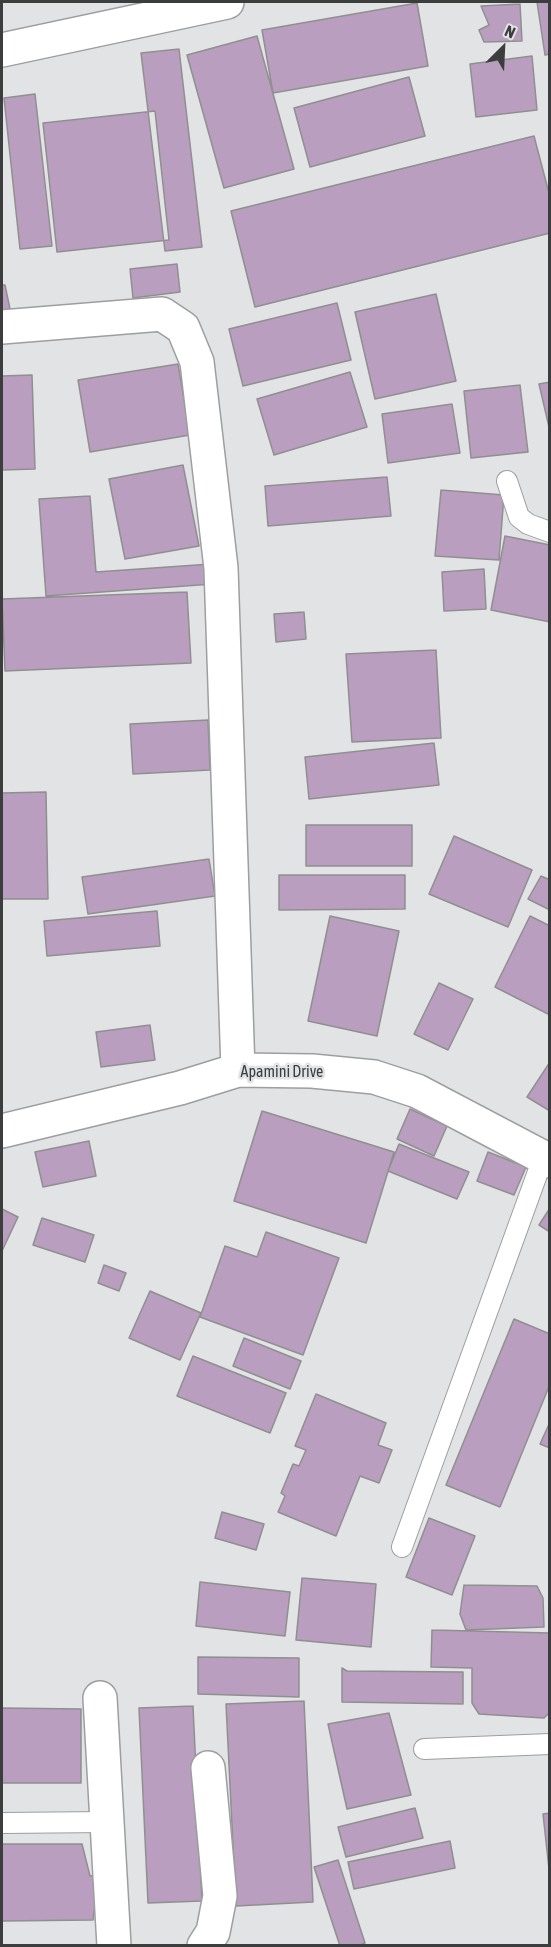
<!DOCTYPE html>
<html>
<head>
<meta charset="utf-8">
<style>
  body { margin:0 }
  #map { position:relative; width:551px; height:1947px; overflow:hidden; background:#e2e3e5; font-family:"Asap Condensed",sans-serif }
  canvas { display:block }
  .frame { position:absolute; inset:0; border:3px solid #3c3d3d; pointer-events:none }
  .north { position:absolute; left:473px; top:18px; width:60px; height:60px; -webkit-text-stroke:4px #e2e3e5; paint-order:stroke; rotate:24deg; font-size:16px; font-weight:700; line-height:24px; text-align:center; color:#3c3d3d }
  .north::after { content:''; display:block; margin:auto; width:21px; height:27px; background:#3c3d3d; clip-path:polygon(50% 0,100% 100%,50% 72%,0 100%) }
</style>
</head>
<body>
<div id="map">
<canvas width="551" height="1947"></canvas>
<div class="frame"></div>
<div class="north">N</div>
</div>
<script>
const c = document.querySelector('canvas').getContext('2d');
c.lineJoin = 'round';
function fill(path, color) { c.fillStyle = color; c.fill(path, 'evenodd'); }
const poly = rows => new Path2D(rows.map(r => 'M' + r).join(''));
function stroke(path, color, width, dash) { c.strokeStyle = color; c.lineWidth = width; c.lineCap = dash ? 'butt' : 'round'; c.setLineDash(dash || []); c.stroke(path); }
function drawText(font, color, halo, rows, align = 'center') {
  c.font = font + ' "Asap Condensed",sans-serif'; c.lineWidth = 5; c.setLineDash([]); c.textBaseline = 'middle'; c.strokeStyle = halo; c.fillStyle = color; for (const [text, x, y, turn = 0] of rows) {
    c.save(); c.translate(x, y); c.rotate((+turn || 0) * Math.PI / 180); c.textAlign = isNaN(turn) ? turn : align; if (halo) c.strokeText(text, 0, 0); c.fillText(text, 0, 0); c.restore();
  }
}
const building = poly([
  [537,2,550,2,550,54,545,55,537,2],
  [417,3,428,66,273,93,262,30,417,3],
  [520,4,522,41,484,42,479,30,489,25,481,6,520,4],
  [257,36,294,169,224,188,187,55,257,36],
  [179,49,202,247,165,251,141,53,179,49],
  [532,56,537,110,476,117,470,64,532,56],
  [409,77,425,136,310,167,294,108,409,77],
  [35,94,52,246,20,249,4,98,35,94],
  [155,111,169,240,57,252,43,123,155,111],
  [534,136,550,197,550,233,255,307,231,211,534,136],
  [177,264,180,292,133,298,130,269,177,264],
  [2,285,5,285,10,309,2,311,2,285],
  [436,294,456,381,375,399,355,312,436,294],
  [337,303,351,360,243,386,229,329,337,303],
  [178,364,190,435,90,452,78,380,178,364],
  [350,372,367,427,274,455,257,399,350,372],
  [32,375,35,469,2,470,2,376,32,375],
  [550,382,550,427,549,427,539,384,550,382],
  [520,385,528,452,471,458,464,391,520,385],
  [452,404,460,453,388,463,382,414,452,404],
  [183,465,199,546,125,559,109,479,183,465],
  [387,477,391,516,268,526,265,486,387,477],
  [441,490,504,495,499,560,435,556,441,490],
  [90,496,96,572,211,564,213,584,46,596,39,499,90,496],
  [505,536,550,545,550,622,491,610,505,536],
  [484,569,486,609,444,611,442,572,484,569],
  [187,592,191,663,5,671,2,599,187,592],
  [304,612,306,639,276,642,274,614,304,612],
  [436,650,441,738,352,742,346,654,436,650],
  [208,720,210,770,133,774,130,724,208,720],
  [434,743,439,785,309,799,305,757,434,743],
  [46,792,48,899,2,899,2,793,46,792],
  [306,825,412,825,412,866,306,866,306,825],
  [454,836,532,870,508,927,429,894,454,836],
  [209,859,215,896,88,914,82,877,209,859],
  [279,875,405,875,405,909,279,910,279,875],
  [541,876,550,880,550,910,528,899,541,876],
  [157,911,160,946,47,956,44,921,157,911],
  [330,916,399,931,377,1036,308,1021,330,916],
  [530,916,550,926,550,1015,495,987,530,916],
  [439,983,473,999,448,1050,414,1034,439,983],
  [150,1025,155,1060,101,1067,96,1032,150,1025],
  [550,1062,550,1111,527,1097,550,1062],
  [410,1109,447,1126,434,1156,397,1139,410,1109],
  [262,1111,394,1152,366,1243,234,1201,262,1111],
  [89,1141,96,1176,43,1187,35,1152,89,1141],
  [399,1144,469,1172,457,1199,388,1171,399,1144],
  [488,1152,526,1167,514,1195,477,1181,488,1152],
  [550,1208,550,1232,539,1225,550,1208],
  [2,1209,18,1217,2,1251,2,1209],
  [42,1218,94,1235,85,1262,33,1245,42,1218],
  [266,1232,339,1258,303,1355,200,1317,225,1246,257,1257,266,1232],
  [104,1265,126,1273,119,1291,98,1283,104,1265],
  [150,1291,201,1313,180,1360,129,1338,150,1291],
  [514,1319,550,1334,550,1384,500,1507,446,1485,514,1319],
  [244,1338,301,1361,290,1389,233,1366,244,1338],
  [193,1356,286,1393,270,1433,177,1396,193,1356],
  [316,1394,386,1423,378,1445,392,1450,379,1483,360,1476,336,1536,278,1512,285,1496,281,1493,293,1464,299,1466,306,1450,295,1446,316,1394],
  [550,1422,550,1448,540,1444,550,1422],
  [222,1512,264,1524,256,1550,215,1538,222,1512],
  [429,1518,475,1536,452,1595,406,1577,429,1518],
  [302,1578,376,1584,371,1647,296,1640,302,1578],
  [200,1582,290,1592,285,1636,196,1626,200,1582],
  [464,1585,537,1586,543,1598,544,1627,466,1630,460,1614,464,1585],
  [432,1630,550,1633,550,1712,544,1718,479,1714,472,1703,472,1668,431,1667,432,1630],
  [198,1657,299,1658,299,1697,198,1694,198,1657],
  [342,1668,347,1671,463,1672,463,1704,342,1702,342,1668],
  [304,1701,313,1902,236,1906,226,1704,304,1701],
  [193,1706,202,1901,148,1903,139,1708,193,1706],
  [2,1708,81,1709,81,1783,2,1783,2,1708],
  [389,1713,411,1795,347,1809,328,1724,389,1713],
  [415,1808,423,1838,346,1857,338,1827,415,1808],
  [550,1813,550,1869,549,1869,543,1814,550,1813],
  [450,1841,455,1868,354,1889,348,1862,450,1841],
  [2,1844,82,1844,90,1876,99,1875,93,1920,2,1921,2,1844],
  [338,1860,365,1943,358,1946,340,1946,314,1867,338,1860]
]);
fill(building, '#b99ebf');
stroke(building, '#908f90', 1.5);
const lane = poly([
  [507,481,519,517,528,524,550,532],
  [402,1547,543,1158],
  [424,1749,550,1744],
  [2,1823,106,1822]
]);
const street = poly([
  [2,50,227,2],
  [2,327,162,314,183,328,197,362,221,568,238,1070],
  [2,1131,180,1088,238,1070,312,1071,374,1077,417,1091,550,1161],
  [100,1698,114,1946],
  [204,1946,213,1932,220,1896,208,1768]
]);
stroke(lane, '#9d9ea0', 22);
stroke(street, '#9d9ea0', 36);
stroke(lane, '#fff', 20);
stroke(street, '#fff', 33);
drawText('16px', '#3c3d3d', '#e2e3e5', [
  ["Apamini Drive",282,1072]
]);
</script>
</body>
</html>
